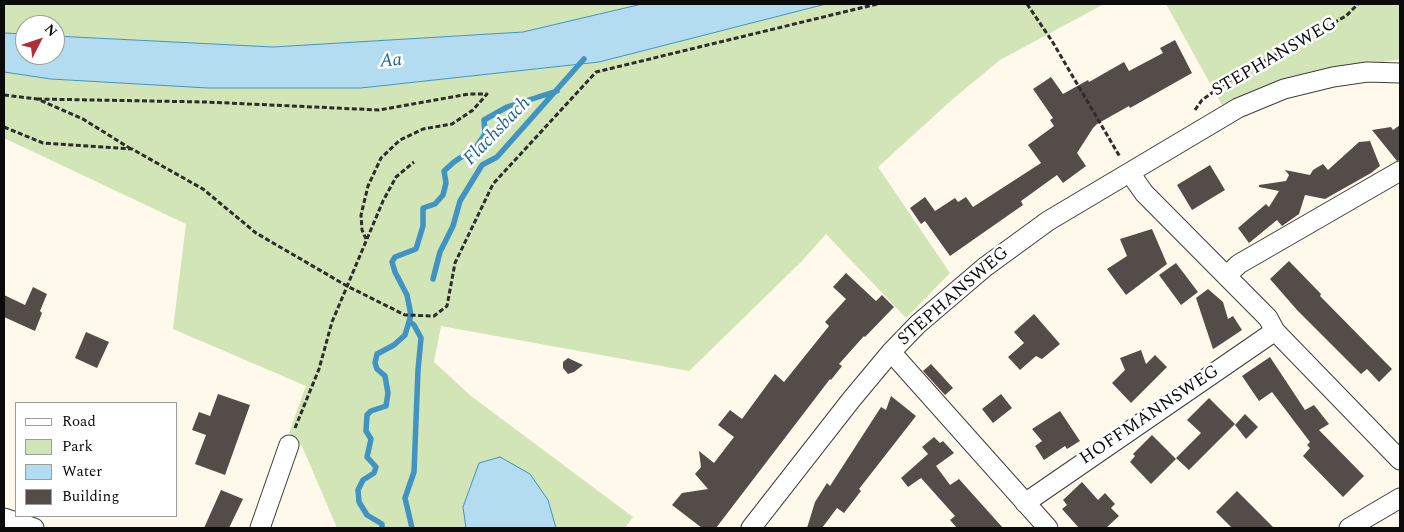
<!DOCTYPE html>
<html>
<head>
<meta charset="utf-8">
<style>
  body { margin:0 }
  #map { position:relative; width:1404px; height:532px; overflow:hidden; background:#fef9eb; font-family:Spectral,serif }
  canvas { display:block }
  .frame { position:absolute; inset:0; border:5px solid #0b0b0b; pointer-events:none }
  .legend { position:absolute; left:15px; top:402px; width:162px; height:115px; box-sizing:border-box; background:#fff; border:1px solid #9d9d9d; margin:0; padding:6px 9px; list-style:none; font-size:15px; color:#0b0b0b }
  .legend li { display:flex; align-items:center; gap:10px; height:25px }
  .legend b { width:25px; border:1px solid #9d9d9d }
  .north { position:absolute; left:15px; top:15px; width:50px; height:50px; box-sizing:border-box; background:#fff; border:1px solid #9d9d9d; border-radius:50%; rotate:49deg; font-size:14px; font-weight:700; line-height:20px; text-align:center; color:#0b0b0b }
  .north::after { content:''; display:block; margin:auto; width:18px; height:22px; background:#b02e39; clip-path:polygon(50% 0,100% 100%,50% 72%,0 100%) }
</style>
</head>
<body>
<div id="map">
<canvas width="1404" height="532"></canvas>
<div class="frame"></div>
<ul class="legend">
<li><b style="height:6px;background:#fff"></b>Road</li>
<li><b style="height:14px;background:#d1e5b7"></b>Park</li>
<li><b style="height:14px;background:#b3dcf1"></b>Water</li>
<li><b style="height:14px;background:#534c48"></b>Building</li>
</ul>
<div class="north">N</div>
</div>
<script>
const c = document.querySelector('canvas').getContext('2d');
c.lineJoin = 'round';
function fill(path, color) { c.fillStyle = color; c.fill(path, 'evenodd'); }
const poly = rows => new Path2D(rows.map(r => 'M' + r).join(''));
function stroke(path, color, width, dash) { c.strokeStyle = color; c.lineWidth = width; c.lineCap = dash ? 'butt' : 'round'; c.setLineDash(dash || []); c.stroke(path); }
function drawText(font, color, halo, rows, align = 'center') {
  c.font = font + ' Spectral,serif'; c.lineWidth = 5; c.setLineDash([]); c.textBaseline = 'middle'; c.strokeStyle = halo; c.fillStyle = color; for (const [text, x, y, turn = 0] of rows) {
    c.save(); c.translate(x, y); c.rotate((+turn || 0) * Math.PI / 180); c.textAlign = isNaN(turn) ? turn : align; if (halo) c.strokeText(text, 0, 0); c.fillText(text, 0, 0); c.restore();
  }
}
fill(poly([
  [4,4,642,4,523,32,273,47,55,36,55,25,25,25,25,34,4,33],
  [826,4,1104,4,1000,60,954,98,878,167,950,273,906,318,826,234,801,262,689,371,441,326,434,362,471,396,633,517,625,528,337,528,302,446,289,433,306,386,173,329,186,224,4,138,4,72,51,79,208,88,361,88,599,62],
  [1166,4,1400,4,1400,59,1286,80,1222,105]
]), '#d1e5b7');
const water = poly([
  [642,4,826,4,599,62,361,88,208,88,51,79,4,72,4,33,25,34,25,55,55,55,55,36,273,47,523,32,642,4],
  [500,457,530,474,548,500,556,528,466,528,463,507,479,463,500,457]
]);
fill(water, '#b3dcf1');
stroke(water, '#4093c3', 1);
stroke(poly([
  [433,279,440,252,453,226,460,201,482,165,497,157,584,59],
  [410,322,414,325,421,338,418,370,414,472,405,498,412,528],
  [382,528,382,524,367,515,359,502,358,490,363,480,374,473,376,467,367,457,371,439,366,431,367,415,371,411,386,406,388,393,385,376,377,369,375,363,377,354,394,345,405,335,411,315,407,295,395,272,392,262,395,257,416,249,423,226,423,208,435,204,443,195,446,183,444,171,454,162,476,147,485,134,484,120,507,107,557,91]
]), '#4093c3', 5.5);
fill(poly([
  [1175,40,1192,73,1130,108,1129,106,1097,124,1093,128,1077,153,1086,166,1063,183,1057,175,1021,201,1023,205,950,256,925,221,921,224,910,208,925,197,935,211,955,198,958,202,966,197,973,207,1041,163,1028,145,1054,126,1050,120,1053,118,1033,89,1051,77,1063,94,1088,80,1089,82,1124,62,1129,71,1163,53,1160,48],
  [1400,125,1400,160,1397,161,1372,130,1391,127,1393,130],
  [1370,141,1380,166,1371,173,1325,199,1305,195,1299,214,1282,226,1277,220,1249,243,1238,228,1266,204,1269,207,1279,191,1259,187,1259,185,1286,181,1289,175,1285,170,1310,175,1313,170,1323,164,1328,170,1359,142],
  [1210,165,1225,190,1192,210,1177,185],
  [1152,229,1167,264,1126,295,1107,269,1127,256,1120,239],
  [1289,261,1321,294,1320,296,1392,369,1379,382,1367,369,1361,374,1297,310,1270,279],
  [1176,263,1198,292,1181,305,1159,275],
  [846,273,876,301,882,295,894,307,865,337,864,336,839,364,842,366,831,380,830,379,716,528,702,528,672,505,682,493,708,489,695,474,701,467,699,451,714,463,734,437,718,425,730,410,742,419,775,374,784,382,829,326,825,322,846,299,833,287],
  [33,287,47,294,40,311,42,313,35,331,4,317,4,295,25,305],
  [1208,289,1223,302,1228,319,1233,316,1242,330,1215,348,1213,349,1196,298],
  [1034,314,1060,344,1042,359,1036,356,1020,370,1008,357,1024,343,1014,332],
  [86,332,109,342,97,368,75,358],
  [1141,350,1146,364,1155,355,1167,367,1131,403,1112,383,1125,370,1120,358],
  [1270,357,1305,410,1314,405,1329,424,1319,430,1364,476,1343,497,1303,456,1310,448,1307,445,1310,442,1272,392,1259,401,1242,376],
  [568,358,583,365,574,372,568,374,563,368,563,362],
  [931,364,953,388,945,395,923,371],
  [218,394,250,405,225,475,195,464,206,435,192,430,199,412,210,416],
  [1001,394,1012,408,993,423,982,409],
  [891,396,916,416,859,489,861,491,844,513,837,508,822,528,807,528,815,502,827,483,830,486,881,407,886,410],
  [1209,398,1235,424,1189,470,1176,458,1201,433,1187,420],
  [1060,411,1080,441,1067,449,1065,446,1044,460,1035,446,1042,441,1032,429],
  [1245,414,1258,427,1246,439,1235,425],
  [1152,435,1176,459,1151,484,1130,462,1135,456,1133,454],
  [934,437,940,443,943,441,954,453,936,466,950,485,959,479,1003,528,957,528,950,520,955,516,921,478,908,487,901,478,928,454,922,447],
  [1082,482,1098,500,1105,493,1115,504,1111,508,1119,516,1106,528,1079,528,1062,509,1067,505,1063,500],
  [221,490,243,499,229,528,204,528],
  [1237,491,1274,528,1232,528,1216,512]
]), '#534c48');
const minor = poly([
  [1130,173,1144,193,1268,318,1275,331,1400,460],
  [1226,276,1239,264,1400,171],
  [891,352,1048,528],
  [1025,503,1275,331],
  [4,518,34,528],
  [260,528,289,445],
  [751,528,851,400,891,352,918,324,985,267,1048,221,1238,108,1284,89,1333,77,1367,72,1400,73],
  [1349,528,1400,498]
]);
stroke(minor, '#3e3e3e', 21);
stroke(poly([
  [1027,4,1052,41,1120,157],
  [4,95,37,99,83,119,131,149],
  [37,99,206,102,379,110,469,94,487,94,473,110,452,124,423,129,400,140,381,158,368,186,361,215,362,230,366,239],
  [1195,110,1202,100,1230,80,1346,16,1358,4],
  [4,127,43,143,132,149,203,189,256,233,347,286,405,315,434,316,447,306,455,263,493,184,596,72,877,4],
  [295,428,319,369,332,322,383,201,396,177,414,162]
]), '#2d2d2d', 3, [5, 2.5]);
stroke(minor, '#fff', 19);
drawText('18px', '#0b0b0b', '#fff', [
  ["STEPHANSWEG",1275,58,-30],
  ["STEPHANSWEG",954,297,-41],
  ["HOFFMANNSWEG",1150,416,-34]
]);
drawText('italic 19px', '#1e6493', '#fff', [
  ["Aa",391,62,-4],
  ["Flachsbach",498,132,-46]
]);
</script>
</body>
</html>
